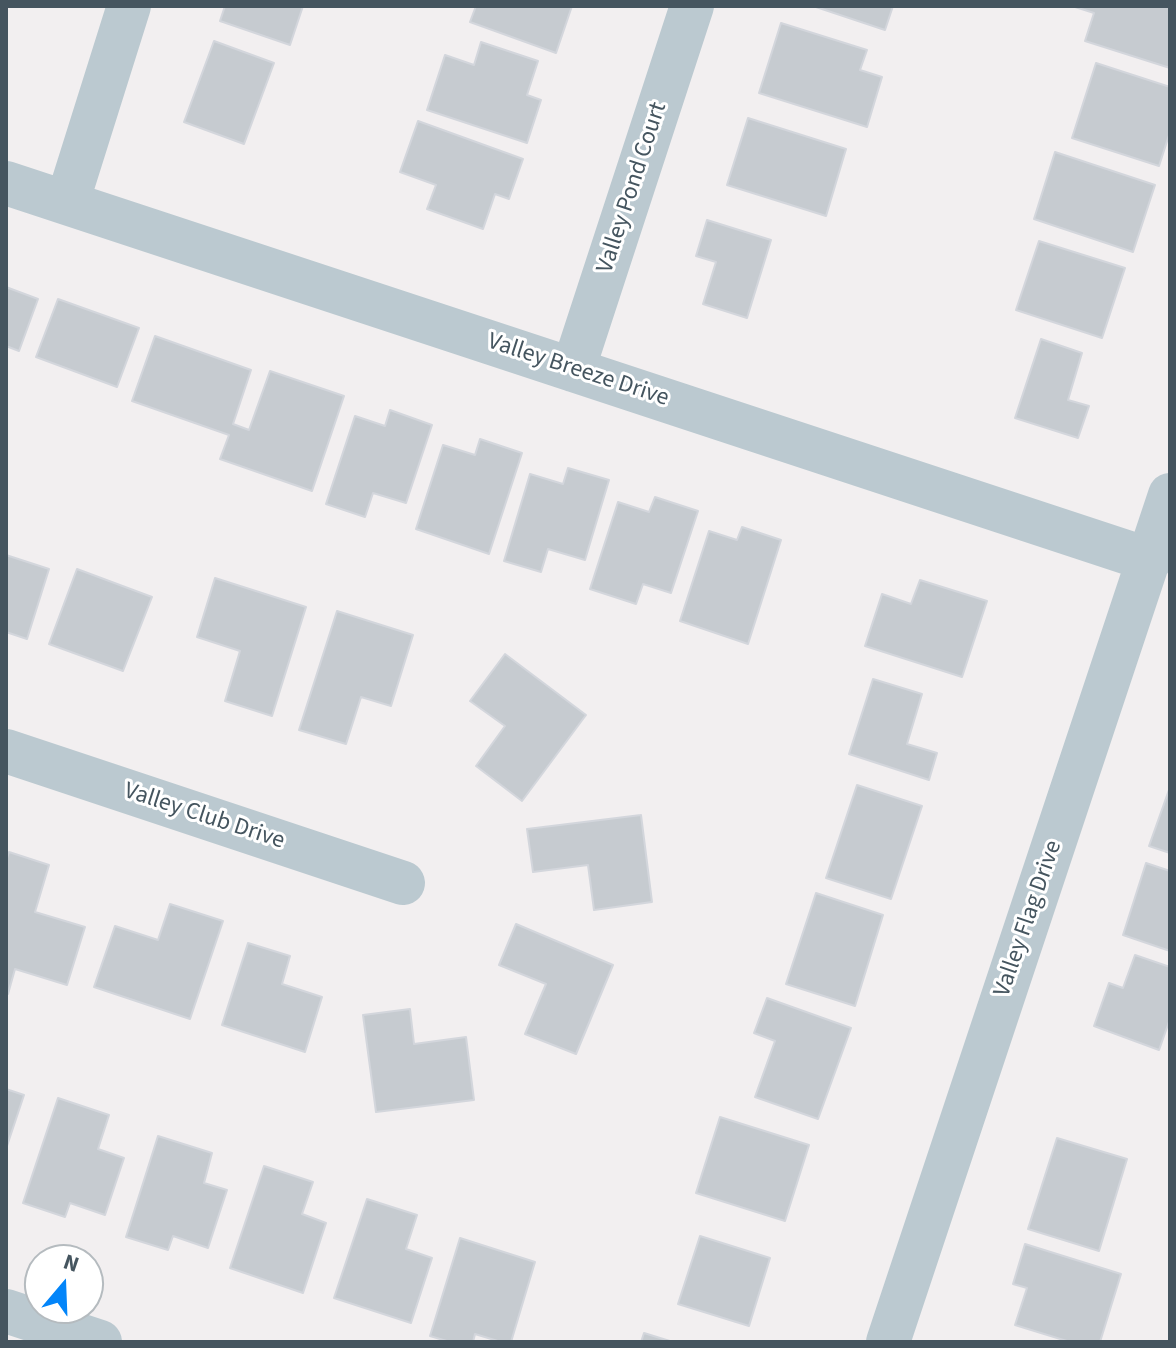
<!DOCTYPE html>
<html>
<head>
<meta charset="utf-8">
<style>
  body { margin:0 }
  #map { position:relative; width:1176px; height:1348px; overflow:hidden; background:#f2eff0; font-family:"Source Sans 3",sans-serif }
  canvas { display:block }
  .frame { position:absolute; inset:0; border:8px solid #45555f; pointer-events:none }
  .north { position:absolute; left:24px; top:1244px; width:80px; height:80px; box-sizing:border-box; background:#fff; border:2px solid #b5bbbf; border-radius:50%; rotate:19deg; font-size:22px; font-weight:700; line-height:32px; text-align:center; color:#45555f }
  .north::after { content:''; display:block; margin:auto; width:28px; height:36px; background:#0385f9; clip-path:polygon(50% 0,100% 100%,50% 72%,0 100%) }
</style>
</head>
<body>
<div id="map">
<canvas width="1176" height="1348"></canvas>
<div class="frame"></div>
<div class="north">N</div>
</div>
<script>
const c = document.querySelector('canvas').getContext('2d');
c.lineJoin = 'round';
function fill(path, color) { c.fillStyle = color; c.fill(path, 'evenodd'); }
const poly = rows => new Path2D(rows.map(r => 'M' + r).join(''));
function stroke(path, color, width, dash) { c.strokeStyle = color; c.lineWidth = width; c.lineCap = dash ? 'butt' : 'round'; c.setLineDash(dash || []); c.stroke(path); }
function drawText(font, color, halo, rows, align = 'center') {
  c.font = font + ' "Source Sans 3",sans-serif'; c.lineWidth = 6; c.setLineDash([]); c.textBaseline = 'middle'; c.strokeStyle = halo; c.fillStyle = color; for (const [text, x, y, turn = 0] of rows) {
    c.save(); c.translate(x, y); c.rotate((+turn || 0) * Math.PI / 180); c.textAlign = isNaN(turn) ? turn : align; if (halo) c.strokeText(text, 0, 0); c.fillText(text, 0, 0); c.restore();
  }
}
const building = poly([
  [225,6,303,6,290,45,220,21,225,6],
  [476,6,572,6,556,53,470,22,476,6],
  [813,6,893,6,885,30,813,6],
  [1072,6,1170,6,1170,68,1085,41,1094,13,1072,6],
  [781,23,867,50,860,70,882,77,867,127,759,93,781,23],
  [214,41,274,63,244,144,184,122,214,41],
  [481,42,538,61,527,95,541,100,527,143,427,110,445,55,474,65,481,42],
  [1096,63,1170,87,1170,132,1159,166,1072,138,1096,63],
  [748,118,846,149,826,216,727,185,748,118],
  [418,121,523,159,509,199,495,194,483,229,427,209,436,185,400,172,418,121],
  [1055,152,1155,185,1133,252,1034,219,1055,152],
  [707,220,771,240,747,318,703,304,716,262,696,256,707,220],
  [1039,241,1125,268,1102,338,1016,310,1039,241],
  [6,287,38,299,19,351,6,346,6,287],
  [58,299,139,328,117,387,36,357,58,299],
  [155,336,251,370,233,424,249,430,270,371,344,396,312,491,220,459,229,435,132,401,155,336],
  [1041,339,1082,353,1068,400,1089,406,1078,438,1015,418,1041,339],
  [390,410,432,425,406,503,373,493,365,517,326,504,355,416,385,426,390,410],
  [480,439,522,453,489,554,416,529,443,445,475,455,480,439],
  [568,468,609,480,585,560,548,549,541,572,504,561,530,474,563,484,568,468],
  [655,497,698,511,671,593,643,584,636,604,590,589,618,502,649,512,655,497],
  [742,527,781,540,748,644,680,621,709,531,737,540,742,527],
  [6,555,49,569,27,639,6,632,6,555],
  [77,569,152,597,123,671,49,644,77,569],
  [215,578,306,607,272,716,225,701,240,651,197,637,215,578],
  [920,580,987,601,962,677,865,646,882,594,911,604,920,580],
  [337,611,413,635,391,706,361,697,346,744,299,730,337,611],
  [505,654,586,715,522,801,476,766,505,726,470,701,505,654],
  [873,679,922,694,907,744,937,753,929,780,849,754,873,679],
  [857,785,922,806,891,899,826,878,857,785],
  [1170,787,1170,853,1149,846,1170,787],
  [641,815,652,902,594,910,588,865,533,872,527,829,641,815],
  [9,852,49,865,35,912,85,927,67,985,15,969,8,994,6,993,6,861,9,852],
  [1146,863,1170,871,1170,951,1123,935,1146,863],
  [816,893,883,915,855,1006,786,984,816,893],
  [170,904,223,921,190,1019,94,987,115,926,158,940,170,904],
  [516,924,613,965,576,1054,525,1034,546,984,499,965,516,924],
  [248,943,290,956,282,984,322,997,305,1052,222,1025,248,943],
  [1135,955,1170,967,1170,1019,1159,1050,1094,1026,1109,983,1123,988,1135,955],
  [767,998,851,1028,818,1119,755,1097,775,1041,754,1033,767,998],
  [410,1009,414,1044,466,1037,474,1100,376,1112,363,1015,410,1009],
  [6,1089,24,1095,6,1149,6,1089],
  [58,1098,109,1115,98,1149,124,1158,105,1215,70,1203,65,1217,23,1203,58,1098],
  [720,1117,809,1145,785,1221,696,1193,720,1117],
  [158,1136,212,1153,204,1183,227,1190,208,1248,173,1236,168,1250,126,1237,158,1136],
  [1057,1138,1127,1159,1099,1251,1028,1229,1057,1138],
  [264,1166,313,1182,302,1214,326,1223,303,1293,230,1268,264,1166],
  [367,1199,417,1215,406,1249,432,1258,411,1323,334,1298,367,1199],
  [700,1236,770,1258,749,1326,678,1304,700,1236],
  [460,1238,535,1262,511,1342,501,1342,475,1334,473,1342,450,1342,430,1336,460,1238],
  [1025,1244,1121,1274,1100,1342,1070,1342,1015,1325,1027,1288,1013,1284,1025,1244],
  [644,1333,673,1342,641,1342,644,1333]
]);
fill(building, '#c6cbd0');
stroke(building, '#d3d6dc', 2);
stroke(poly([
  [6,183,1150,560],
  [67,203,129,6],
  [573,370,692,6],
  [6,751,403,883],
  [6,1311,100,1342],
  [888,1342,1170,495]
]), '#bbc9d0', 44);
drawText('24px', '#45555f', '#fff', [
  ["Valley Pond Court",633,188,-72],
  ["Valley Breeze Drive",578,371,18],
  ["Valley Club Drive",204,817,18],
  ["Valley Flag Drive",1029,919,-71]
]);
</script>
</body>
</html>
